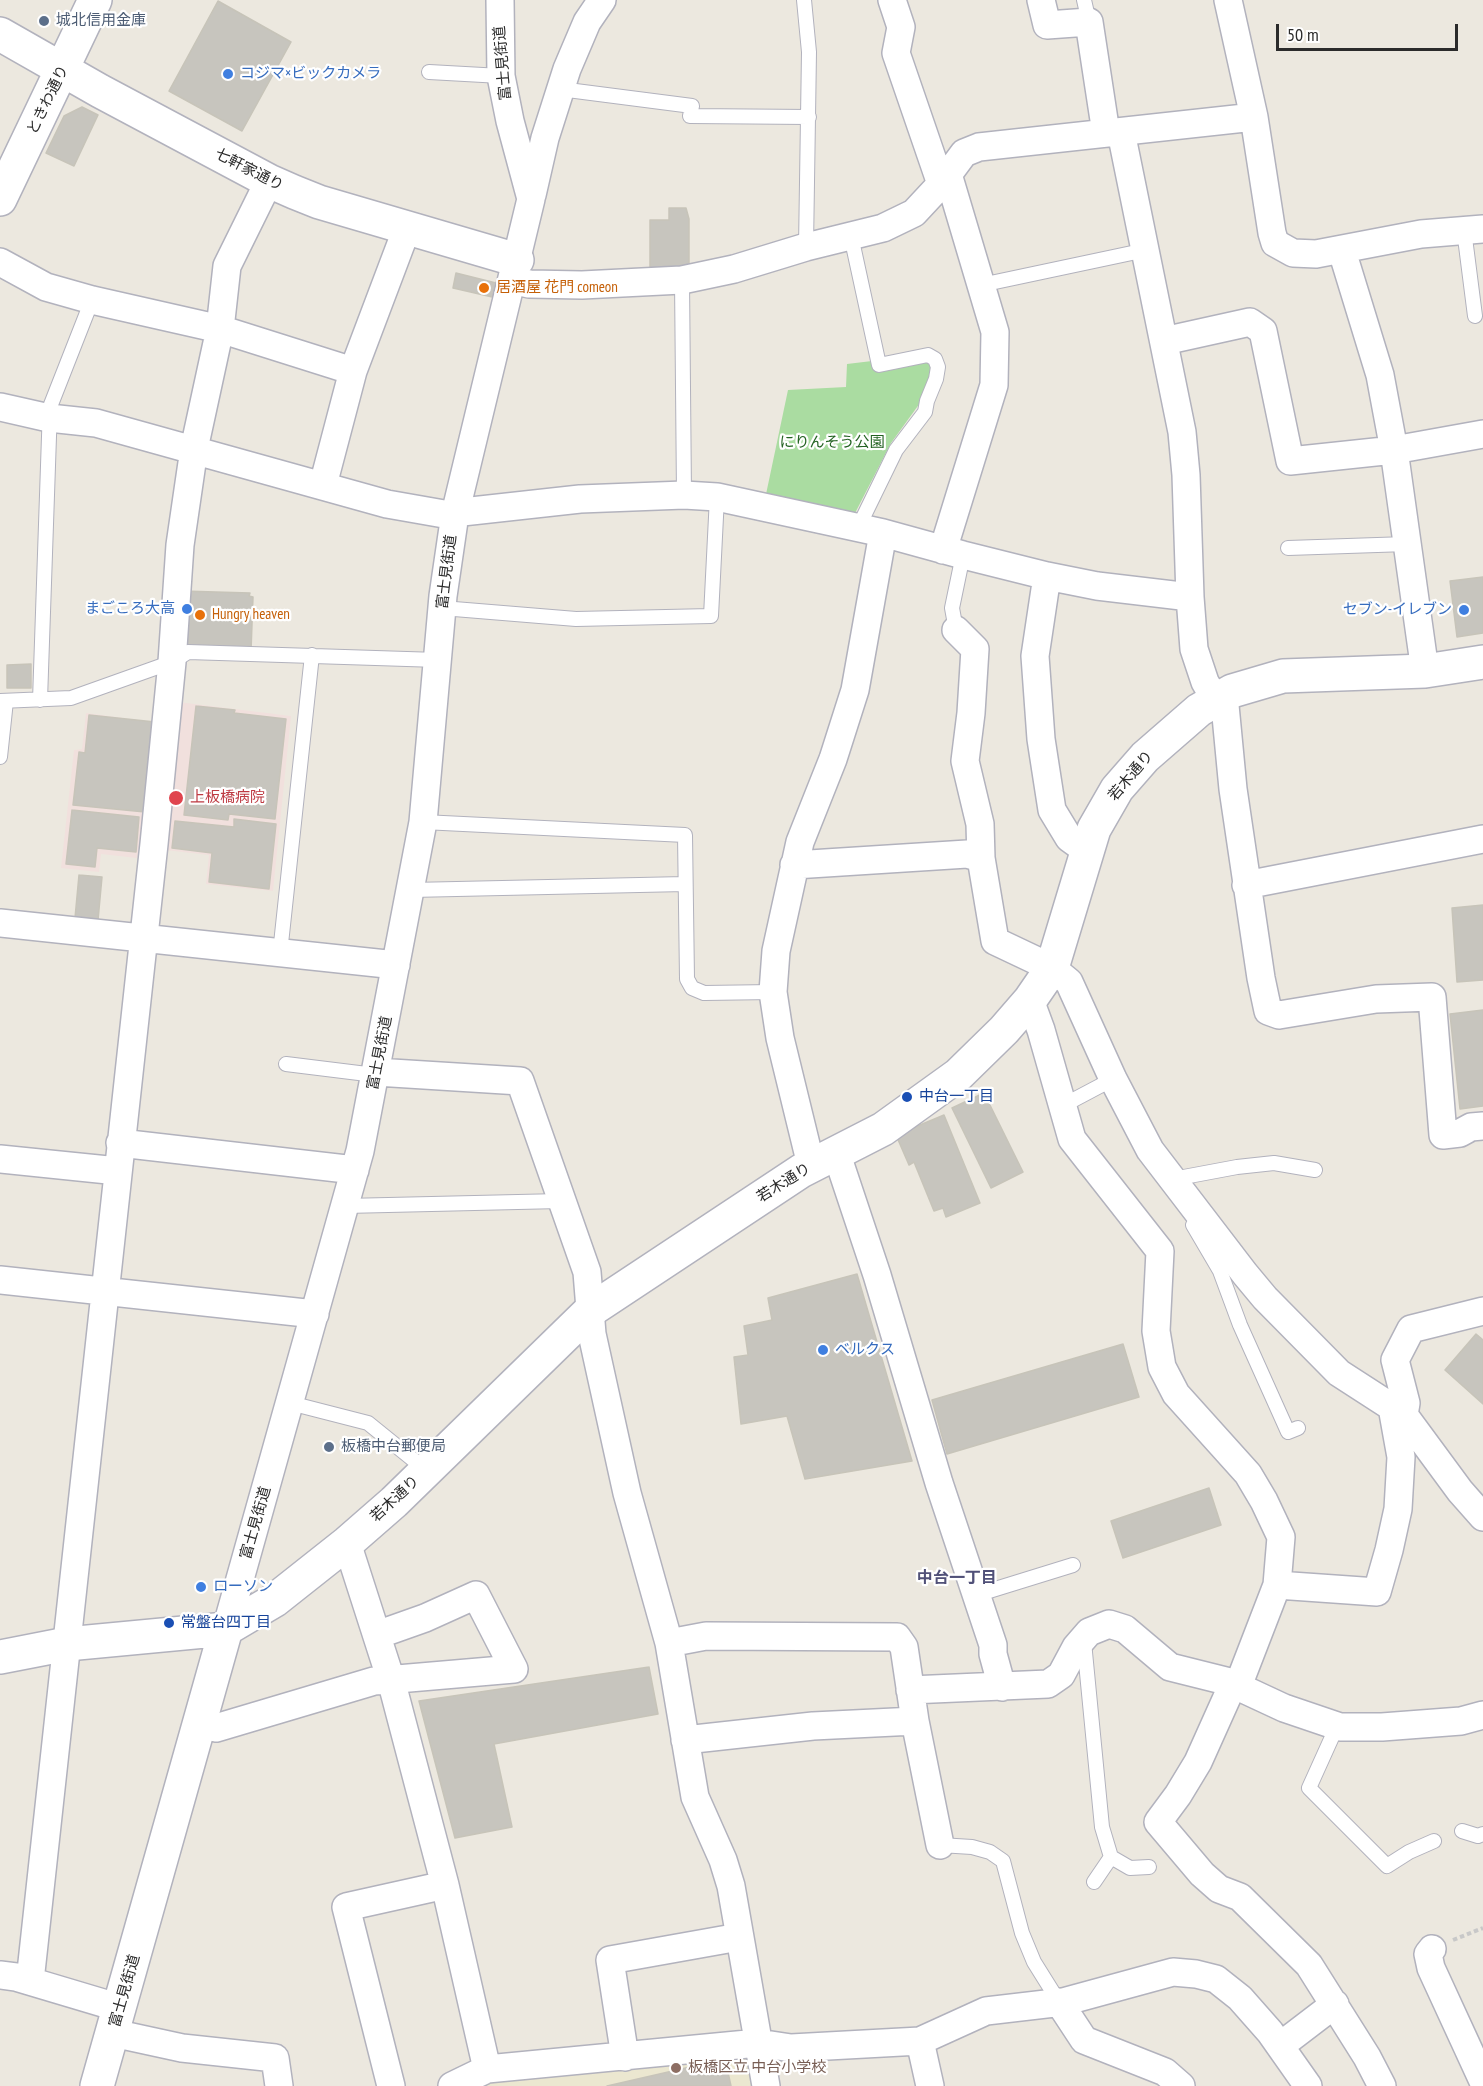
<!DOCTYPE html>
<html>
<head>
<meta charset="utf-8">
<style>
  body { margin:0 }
  #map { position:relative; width:1483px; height:2086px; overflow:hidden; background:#ece8df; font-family:"PT Sans Narrow",sans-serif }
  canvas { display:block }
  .scale { position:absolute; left:1276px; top:24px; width:182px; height:27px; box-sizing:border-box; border:3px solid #2b2b2b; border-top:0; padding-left:8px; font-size:18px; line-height:21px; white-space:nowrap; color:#2b2b2b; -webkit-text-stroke:4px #fff; paint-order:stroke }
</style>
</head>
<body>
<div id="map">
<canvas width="1483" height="2086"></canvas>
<div class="scale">50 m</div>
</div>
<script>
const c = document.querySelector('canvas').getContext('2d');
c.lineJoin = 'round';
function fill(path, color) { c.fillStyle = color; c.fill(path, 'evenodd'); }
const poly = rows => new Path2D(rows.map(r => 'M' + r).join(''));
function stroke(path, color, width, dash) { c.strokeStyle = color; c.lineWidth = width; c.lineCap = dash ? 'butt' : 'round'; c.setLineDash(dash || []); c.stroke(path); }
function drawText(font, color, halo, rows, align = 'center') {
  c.font = font + ' "PT Sans Narrow","Noto Sans JP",sans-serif'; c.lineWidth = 4.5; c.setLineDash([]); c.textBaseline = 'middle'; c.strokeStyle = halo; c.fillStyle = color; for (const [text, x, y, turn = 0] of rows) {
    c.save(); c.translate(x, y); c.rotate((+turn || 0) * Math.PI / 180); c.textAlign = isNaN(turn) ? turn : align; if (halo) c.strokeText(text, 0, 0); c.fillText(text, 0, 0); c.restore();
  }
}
fill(poly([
  [740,2054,750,2058,757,2086,476,2086,496,2077]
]), '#ebe7d0');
fill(poly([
  [178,702,291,716,273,891,206,884,209,855,139,847,137,858,101,854,99,872,61,868,74,750,82,749,86,713,175,725]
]), '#f1e0dd');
fill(poly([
  [926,360,931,367,931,378,920,403,891,443,853,517,765,499,788,390,846,387,847,364,872,361,874,370]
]), '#aadca1');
const building = poly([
  [218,1,291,42,242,131,169,91,218,1],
  [82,107,98,115,74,166,46,153,64,116,82,107],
  [669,208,686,208,689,219,689,267,650,269,650,220,669,220,669,208],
  [456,273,504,285,501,299,453,288,456,273],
  [1483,577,1483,633,1457,637,1450,581,1483,577],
  [182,591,250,593,249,596,253,597,251,651,176,648,182,591],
  [31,664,31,688,7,688,7,665,31,664],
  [196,706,235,710,234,713,286,719,275,819,229,814,228,820,184,815,196,706],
  [89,715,155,722,145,812,73,805,79,752,85,753,89,715],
  [72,810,139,817,136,852,97,848,95,867,66,864,72,810],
  [234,819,276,824,269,889,209,882,212,853,172,848,175,821,234,827,234,819],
  [79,875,102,877,98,920,75,918,79,875],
  [1483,905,1483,980,1457,982,1452,908,1483,905],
  [1483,1010,1483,1106,1460,1109,1450,1014,1483,1010],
  [984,1093,1023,1172,991,1188,952,1108,984,1093],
  [944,1115,980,1203,946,1217,943,1208,934,1211,914,1162,909,1165,896,1135,944,1115],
  [857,1274,912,1461,805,1479,787,1416,741,1424,734,1357,748,1355,744,1326,772,1320,768,1298,857,1274],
  [1476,1334,1483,1340,1483,1404,1445,1370,1476,1334],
  [1123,1344,1139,1397,947,1454,932,1400,1123,1344],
  [1209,1488,1221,1525,1123,1558,1111,1521,1209,1488],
  [649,1667,658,1714,494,1744,512,1827,455,1838,419,1701,649,1667],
  [725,2059,731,2086,607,2086,725,2059]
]);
fill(building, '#c7c5be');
stroke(building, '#c7c4b9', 1.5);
const lane = poly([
  [804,0,809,52,806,247],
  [1084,0,1089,22],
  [429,72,501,76],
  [560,89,692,106,690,116,809,117],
  [1464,230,1475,316],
  [851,236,879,365,928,355,935,359,938,367,936,379,927,401,925,412,896,450,858,528],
  [682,280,684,495],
  [981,285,1146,250],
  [1288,548,1407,544],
  [442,608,576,619,711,616,717,497],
  [956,630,952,608,963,555],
  [40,700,50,407,92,300],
  [0,701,71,698,172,662,188,652,438,660],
  [0,757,6,701],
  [423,822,685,835,687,979,692,988,704,993,773,992],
  [411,890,685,884],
  [280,953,312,655],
  [286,1064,375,1075],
  [1062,1106,1113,1079],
  [1173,1179,1237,1167,1274,1163,1315,1170],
  [345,1206,561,1201],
  [1193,1225,1220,1271,1240,1325,1288,1432,1298,1428],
  [290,1403,368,1423,426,1470],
  [976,1595,1073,1565],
  [1084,1642,1102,1827,1111,1857,1094,1882],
  [1337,1726,1309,1788,1387,1866,1409,1852,1434,1841],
  [1462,1831,1478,1836,1483,1834],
  [940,1845,972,1847,990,1852,1003,1861,1022,1933,1034,1962,1059,2002],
  [1111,1857,1130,1868,1149,1867]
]);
const street = poly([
  [892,0,901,27,896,53,941,184],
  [1041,0,1047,25,1089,22,1106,133],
  [1228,0,1254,117,1272,233,1275,243,1293,253,1316,254,1421,234,1483,229],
  [1121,132,1182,432,1186,475,1190,597,1194,649,1205,682,1215,699],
  [532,195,545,138,567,69,587,22,602,0],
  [1342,251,1380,375,1394,450,1425,671],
  [0,262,46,287,92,300,220,329,353,371],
  [512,280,529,284,582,285,682,280,734,269,806,247,883,228,914,213,941,184,964,153,979,147,1254,117],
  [1164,341,1250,322,1263,331,1290,461,1394,450,1483,434],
  [0,407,49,418,96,423,387,504,444,514,580,499,684,495,717,497,883,533,963,555,1047,576,1097,586,1190,597],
  [323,485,353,371,407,228],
  [943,550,994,385,995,332,948,174],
  [1047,576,1035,656,1041,739,1052,810,1069,838,1087,851],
  [956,630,975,649,971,713,965,761,980,824,981,858],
  [1224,695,1233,789,1261,978,1268,1011,1279,1015,1376,999,1432,997,1443,1135,1460,1133,1471,1127,1483,1126],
  [794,865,967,854,981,858,995,941,1052,968,1069,982,1113,1079,1150,1150,1245,1274,1265,1298,1339,1373,1404,1415,1460,1491,1483,1517],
  [1246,885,1483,839],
  [0,923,396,965],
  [1030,1000,1041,1030,1072,1139,1160,1251,1156,1331,1162,1367,1176,1394,1248,1474,1264,1501,1281,1537,1277,1585,1238,1686],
  [376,1072,520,1081,587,1272,592,1334,627,1493,669,1643,695,1797,723,1860,731,1886,766,2086],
  [120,1143,355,1170],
  [836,1152,877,1275,939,1483,993,1645,993,1654,1002,1687],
  [0,1159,118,1171],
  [811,1165,780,1038,773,992,776,951,800,842,833,759,855,690,883,533],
  [0,1280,315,1314],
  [1404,1415,1406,1403,1395,1360,1411,1329,1483,1311],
  [347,1543,391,1680,445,1885,487,2069],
  [1277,1585,1377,1592,1389,1550,1398,1509,1401,1457,1392,1407],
  [226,1629,360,1151,423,822,443,596,455,514,531,199,510,121,501,76,500,0],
  [669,1643,706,1636,897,1637,904,1647,915,1721,940,1845],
  [1233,1684,1198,1762,1178,1795,1158,1822,1202,1874,1219,1889,1240,1897,1309,1965,1367,2057,1382,2086],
  [910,1690,1048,1684,1061,1675,1076,1647,1089,1632,1109,1624,1125,1629,1170,1667,1226,1681,1284,1708,1340,1727,1382,1727,1461,1721,1483,1715],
  [199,1725,216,1728,374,1681,514,1669,476,1595,425,1618,377,1635],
  [685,1740,813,1726,915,1721],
  [1432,1949,1428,1954,1431,1968,1483,2081],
  [0,1975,16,1977,120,2008],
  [30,1981,154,844,172,662,180,545,194,449,220,329,227,266,269,181],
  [1059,2002,1084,2040,1165,2072,1181,2086],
  [113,2033,182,2048,275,2058,279,2086],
  [920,2041,930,2086],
  [1280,2046,1335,2004],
  [625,2057,610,1960,739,1937],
  [391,2086,346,1907,445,1885],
  [452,2086,487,2069,758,2043,791,2048,920,2041,986,2011,1063,2002,1173,1972,1196,1974,1216,1979,1240,1998,1270,2032,1308,2086]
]);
const secondary = poly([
  [0,34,100,91,269,181,294,192,319,202,517,260],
  [0,199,95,0],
  [0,1657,67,1644,226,1629,275,1600,347,1543,394,1502,591,1310,801,1171,883,1129,958,1075,1004,1030,1030,1000,1052,968,1094,829,1117,789,1145,757,1199,710,1232,691,1283,676,1425,671,1483,662],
  [97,2086,226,1629]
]);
stroke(lane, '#b2b2bd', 16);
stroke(street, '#b2b2bd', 30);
stroke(secondary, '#b2b2bd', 36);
stroke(poly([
  [1453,1940,1483,1928]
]), '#c8c8c8', 4, [4.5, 3]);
stroke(lane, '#fff', 14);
stroke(street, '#fff', 27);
stroke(secondary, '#fff', 33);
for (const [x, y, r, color] of [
  [44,21,6,"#5c6f8a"],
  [228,74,6,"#3f7fe0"],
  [484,288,6,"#e8710a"],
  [187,609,6,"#3f7fe0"],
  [1464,610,6,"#3f7fe0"],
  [200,615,6,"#e8710a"],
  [176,798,8,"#e0444e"],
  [907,1097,6,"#1a4fb4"],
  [823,1350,6,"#3f7fe0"],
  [329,1447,6,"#5c6f8a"],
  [201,1587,6,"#3f7fe0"],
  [169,1623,6,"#1a4fb4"],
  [676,2068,6,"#8d6e63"]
]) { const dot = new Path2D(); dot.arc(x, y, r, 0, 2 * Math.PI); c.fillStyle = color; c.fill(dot); stroke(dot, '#fff', 2); }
drawText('15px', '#4e5e75', '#fff', [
  ["城北信用金庫",56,21],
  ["板橋中台郵便局",341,1447]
], 'left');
drawText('15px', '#2b2b2b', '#fff', [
  ["富士見街道",503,63,-95],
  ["ときわ通り",48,100,-64],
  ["七軒家通り",249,170,27],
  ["富士見街道",447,572,-83],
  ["若木通り",1131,776,-50],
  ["富士見街道",380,1053,-79],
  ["若木通り",784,1183,-32],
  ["若木通り",395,1499,-43],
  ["富士見街道",256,1523,-74],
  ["富士見街道",125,1991,-74]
]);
drawText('15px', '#366cbe', '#fff', [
  ["コジマ×ビックカメラ",240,74],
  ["まごころ大高",175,609,"right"],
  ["セブン-イレブン",1452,610,"right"],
  ["ベルクス",835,1350],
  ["ローソン",213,1587]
], 'left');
drawText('15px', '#c56008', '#fff', [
  ["居酒屋 花門 comeon",496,288],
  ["Hungry heaven",212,615]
], 'left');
drawText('15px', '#236222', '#fff', [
  ["にりんそう公園",832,443]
]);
drawText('15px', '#be3a42', '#fff', [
  ["上板橋病院",190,798]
], 'left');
drawText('15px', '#164399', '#fff', [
  ["中台一丁目",919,1097],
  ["常盤台四丁目",181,1623]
], 'left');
drawText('15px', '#785e54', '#fff', [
  ["板橋区立 中台小学校",688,2068]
], 'left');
drawText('bold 16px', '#505078', '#fff', [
  ["中台一丁目",957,1578]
]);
</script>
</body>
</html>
